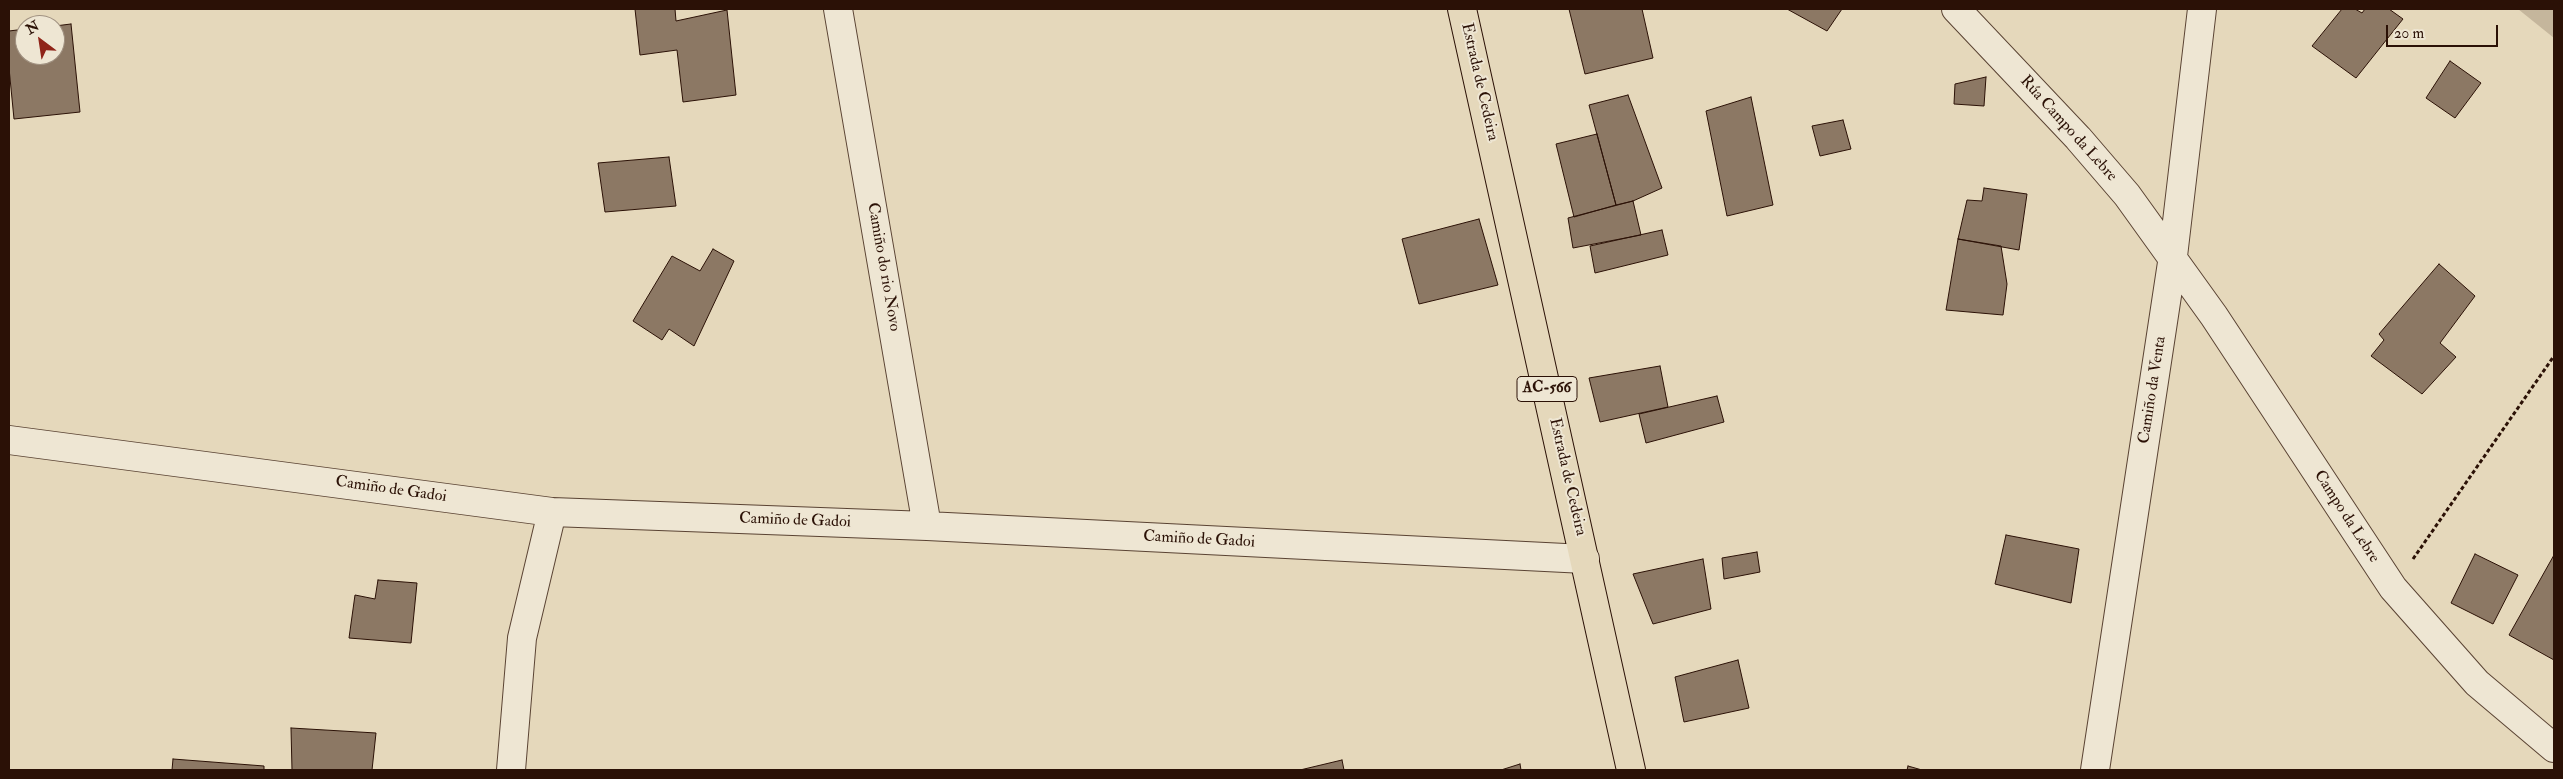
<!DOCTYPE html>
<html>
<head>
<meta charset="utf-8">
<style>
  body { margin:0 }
  #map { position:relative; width:2563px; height:779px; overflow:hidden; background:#e5d8bb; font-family:"IM FELL Double Pica",serif }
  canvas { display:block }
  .frame { position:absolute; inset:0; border:10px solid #2b1106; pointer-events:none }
  .north { position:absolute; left:15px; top:15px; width:50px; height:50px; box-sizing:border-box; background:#eee6d3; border:1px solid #a09181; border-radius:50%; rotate:329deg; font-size:14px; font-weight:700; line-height:20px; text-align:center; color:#2b1106 }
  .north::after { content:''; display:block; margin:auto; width:18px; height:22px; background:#8f2418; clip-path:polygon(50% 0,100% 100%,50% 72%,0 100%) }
  .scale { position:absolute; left:2386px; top:25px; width:112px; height:22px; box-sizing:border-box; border:2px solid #2b1106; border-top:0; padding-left:6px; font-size:15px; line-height:18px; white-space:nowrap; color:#2b1106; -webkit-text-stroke:4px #eee6d3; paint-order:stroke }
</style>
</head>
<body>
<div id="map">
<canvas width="2563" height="779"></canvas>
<div class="frame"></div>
<div class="north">N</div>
<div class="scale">20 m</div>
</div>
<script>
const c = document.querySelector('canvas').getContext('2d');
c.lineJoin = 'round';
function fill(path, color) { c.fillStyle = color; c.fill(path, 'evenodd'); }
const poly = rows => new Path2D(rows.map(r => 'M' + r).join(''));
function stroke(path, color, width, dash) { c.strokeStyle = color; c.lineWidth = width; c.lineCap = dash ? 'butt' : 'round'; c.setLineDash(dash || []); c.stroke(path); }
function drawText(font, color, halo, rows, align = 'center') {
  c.font = font + ' "IM FELL Double Pica",serif'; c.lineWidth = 4; c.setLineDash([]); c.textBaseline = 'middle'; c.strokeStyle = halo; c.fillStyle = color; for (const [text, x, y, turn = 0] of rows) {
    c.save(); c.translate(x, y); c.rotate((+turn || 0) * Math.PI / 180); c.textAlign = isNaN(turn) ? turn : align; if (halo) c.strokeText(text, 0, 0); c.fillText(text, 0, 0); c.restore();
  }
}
fill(poly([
  [2518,9,2554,9,2554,38]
]), '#c5b69c');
const building = poly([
  [635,9,675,9,676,21,727,10,736,95,683,102,677,50,640,55,635,9],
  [1569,9,1642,9,1653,58,1585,74,1569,9],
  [1787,9,1842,9,1827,31,1787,9],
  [2342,9,2355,9,2362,13,2365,9,2389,9,2403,19,2356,78,2312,46,2342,9],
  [71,24,80,112,14,119,9,68,9,31,25,29,25,55,55,55,55,26,71,24],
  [2450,61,2481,83,2455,118,2426,98,2450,61],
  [1986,77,1984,106,1954,104,1955,84,1986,77],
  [1628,95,1662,188,1633,201,1616,205,1589,105,1628,95],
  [1751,97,1773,205,1727,216,1706,111,1751,97],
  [1843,120,1851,149,1820,156,1812,126,1843,120],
  [1597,134,1616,205,1574,217,1556,144,1597,134],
  [669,157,676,206,605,212,598,163,669,157],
  [1984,188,2027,194,2019,250,1958,239,1967,200,1982,201,1984,188],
  [1633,201,1641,235,1573,248,1568,218,1633,201],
  [1479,219,1498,285,1419,304,1402,239,1479,219],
  [1662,230,1668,255,1595,273,1590,246,1662,230],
  [1958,239,2001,246,2007,284,2003,315,1946,310,1958,239],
  [713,249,734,261,694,346,669,329,662,340,633,321,672,256,700,271,713,249],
  [2439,264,2475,296,2440,343,2456,357,2422,394,2371,356,2384,340,2379,334,2439,264],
  [1660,366,1668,407,1600,422,1589,378,1660,366],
  [1717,396,1724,422,1646,443,1639,414,1717,396],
  [2006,535,2079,549,2071,603,1995,584,2006,535],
  [1757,552,1760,572,1724,579,1722,558,1757,552],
  [2475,554,2518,575,2493,624,2451,603,2475,554],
  [2554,555,2554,660,2509,635,2554,555],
  [1703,559,1711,609,1653,624,1633,574,1703,559],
  [378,580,417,583,411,643,349,638,355,595,375,599,378,580],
  [1738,660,1749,708,1684,722,1675,677,1738,660],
  [291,728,376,733,372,770,292,770,291,728],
  [173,759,264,766,264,770,172,770,173,759],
  [1342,760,1344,770,1300,770,1342,760],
  [1520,764,1521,770,1501,770,1520,764],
  [1908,766,1922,770,1907,770,1908,766]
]);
fill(building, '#8c7864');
stroke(building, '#2b1106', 1);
const minor = poly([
  [838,9,927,526],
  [1956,9,2078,138,2127,195,2214,316,2393,588,2477,683,2554,748],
  [9,440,552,512,927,526,1585,559],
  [511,770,522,638,552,512],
  [2095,770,2173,256,2202,9]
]);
const major = poly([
  [1462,9,1631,770]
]);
stroke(minor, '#5a4333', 30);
stroke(major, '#2b1106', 30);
stroke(poly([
  [2413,559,2554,356]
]), '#2b1106', 3, [4, 2.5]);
stroke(minor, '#eee6d3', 28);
stroke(major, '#e5d8bb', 28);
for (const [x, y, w] of [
  [1547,389,60]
]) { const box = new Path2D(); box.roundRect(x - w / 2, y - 12.5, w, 25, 4); c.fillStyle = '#eee6d3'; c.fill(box); stroke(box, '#2b1106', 1); }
drawText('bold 15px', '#2b1106', null, [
  ["AC-566",1547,389]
]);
drawText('16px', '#2b1106', '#eee6d3', [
  ["Estrada de Cedeira",1479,82,77],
  ["Rúa Campo da Lebre",2068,129,48],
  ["Camiño do rio Novo",883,267,80],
  ["Camiño da Venta",2153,390,-81],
  ["Estrada de Cedeira",1567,477,77],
  ["Camiño de Gadoi",391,490,8],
  ["Campo da Lebre",2346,517,57],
  ["Camiño de Gadoi",795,521,2],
  ["Camiño de Gadoi",1199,540,3]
]);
</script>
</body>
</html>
